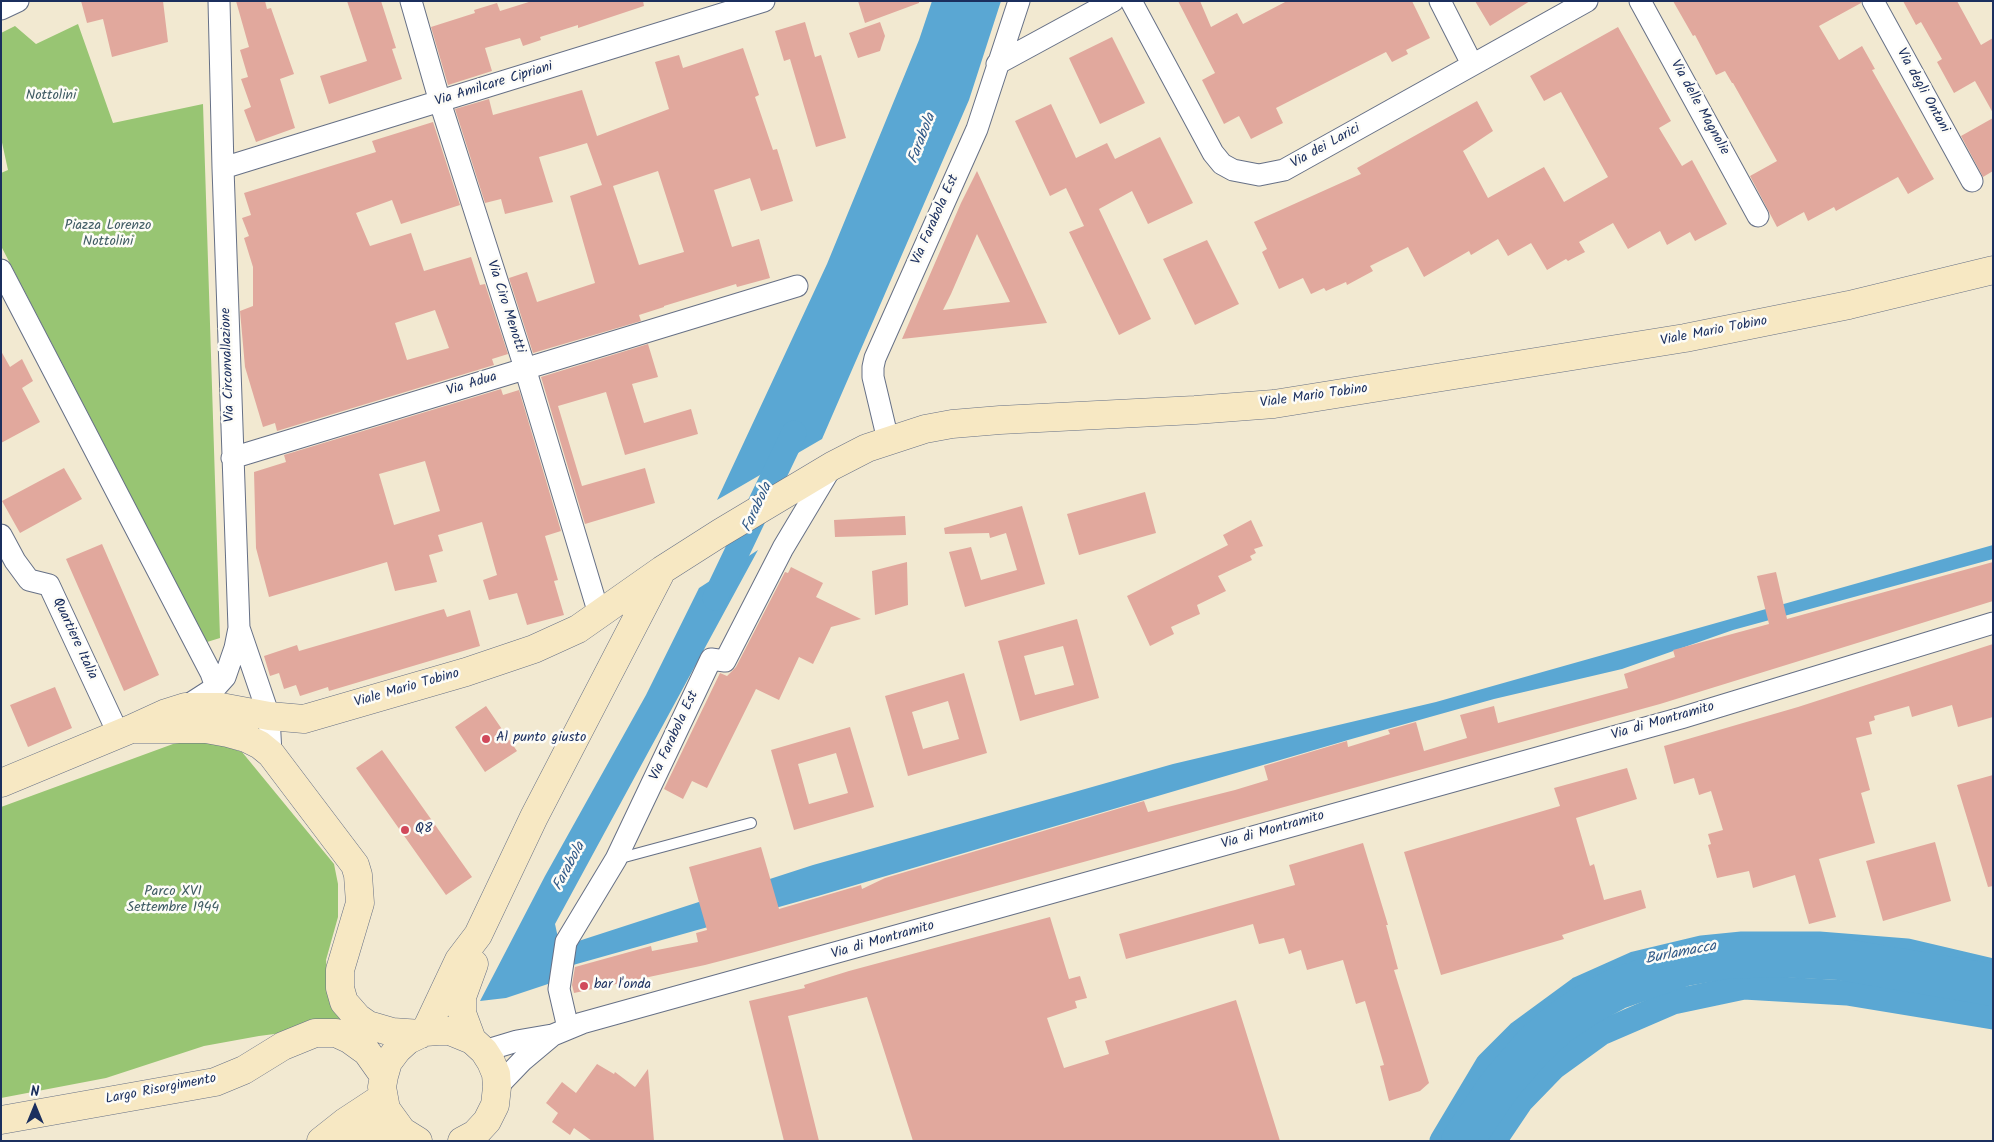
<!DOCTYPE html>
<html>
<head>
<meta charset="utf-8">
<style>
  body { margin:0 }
  #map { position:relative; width:1994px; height:1142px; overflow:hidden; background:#f2e9d1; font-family:Kalam,sans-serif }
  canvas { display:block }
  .frame { position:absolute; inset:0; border:2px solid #1b2f5e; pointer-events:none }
  .north { position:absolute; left:10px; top:1082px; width:50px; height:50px; -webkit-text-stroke:4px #fdfcf7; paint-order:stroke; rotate:0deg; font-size:14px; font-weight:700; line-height:20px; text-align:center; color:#1b2f5e }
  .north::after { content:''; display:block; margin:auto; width:18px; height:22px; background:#1b2f5e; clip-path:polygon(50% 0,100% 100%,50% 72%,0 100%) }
</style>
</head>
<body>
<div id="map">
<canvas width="1994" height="1142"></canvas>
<div class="frame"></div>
<div class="north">N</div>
</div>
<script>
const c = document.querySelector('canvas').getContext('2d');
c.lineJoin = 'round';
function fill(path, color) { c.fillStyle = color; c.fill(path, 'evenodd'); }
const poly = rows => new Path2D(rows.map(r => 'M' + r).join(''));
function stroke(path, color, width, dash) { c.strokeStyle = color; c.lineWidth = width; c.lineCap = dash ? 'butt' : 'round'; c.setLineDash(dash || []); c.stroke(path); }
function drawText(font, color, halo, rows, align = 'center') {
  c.font = font + ' Kalam,sans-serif'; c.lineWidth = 5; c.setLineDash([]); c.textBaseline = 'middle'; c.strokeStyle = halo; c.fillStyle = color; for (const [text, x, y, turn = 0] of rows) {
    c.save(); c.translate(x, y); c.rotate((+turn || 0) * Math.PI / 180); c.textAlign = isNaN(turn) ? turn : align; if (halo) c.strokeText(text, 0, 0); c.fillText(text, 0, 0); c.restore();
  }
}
fill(poly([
  [78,24,113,123,203,104,220,638,207,642,1,246,1,173,8,170,1,138,1,33,15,26,36,44],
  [204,739,242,752,334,864,338,884,338,917,326,960,329,998,351,1024,259,1036,204,1046,106,1078,1,1098,1,807,173,744]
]), '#98c573');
fill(poly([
  [932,1,1001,1,969,100,822,439,717,500,827,264,919,40],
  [1993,545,1993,559,1733,630,1622,669,1494,699,1348,740,818,896,566,967,551,983,506,998,480,1001,545,876,646,695,699,588,758,550,555,924,560,947,813,865,1071,793,1173,764,1436,702]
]), '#5aa7d3');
stroke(poly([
  [715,598,794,433],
  [1442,1141,1488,1064,1519,1033,1579,989,1635,964,1702,948,1742,944,1819,944,1907,951,1993,971],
  [1494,1141,1521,1101,1554,1067,1601,1033,1673,1002,1744,987,1847,993,1993,1017]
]), '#5aa7d3', 25);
stroke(poly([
  [1462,1141,1500,1085,1533,1047,1558,1024,1585,1006,1616,989,1685,965,1725,958,1777,956,1839,959,1993,985]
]), '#5aa7d3', 42);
fill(poly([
  [81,1,163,1,168,42,112,57,103,19,87,23],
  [236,1,265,1,267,9,271,8,294,74,280,79,295,128,256,142,244,110,251,107,241,79,248,77,240,50,249,47],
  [347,1,381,1,396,48,392,49,402,79,329,104,320,76,367,61],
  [532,1,643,1,644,6,578,28,578,25,540,37,541,40,523,46,520,38,485,48,492,71,448,85,431,27,475,13,474,10,497,3,500,11],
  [858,1,919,1,919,3,865,23],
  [1178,1,1200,1,1211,27,1237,13,1243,24,1287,1,1412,1,1430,38,1406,50,1408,54,1392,62,1386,52,1276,108,1283,123,1251,139,1239,116,1224,124,1202,80,1215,73],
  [1475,1,1530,1,1490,26],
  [1673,1,1861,1,1861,3,1819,26,1839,60,1862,46,1875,69,1872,70,1934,179,1908,194,1898,177,1836,211,1834,207,1808,221,1804,212,1777,227,1750,176,1777,161,1733,83,1732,83,1725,71,1716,75,1695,35,1693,36],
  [1903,1,1957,1,1981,45,1993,38,1993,113,1975,81,1954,93,1937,62,1942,59,1921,22,1916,25],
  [805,22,815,57,821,55,846,138,816,147,790,59,784,61,775,31],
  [880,22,885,36,880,51,858,58,849,33],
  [1618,27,1671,121,1659,128,1682,166,1692,160,1727,224,1695,241,1690,232,1667,245,1660,231,1628,249,1613,223,1579,242,1585,252,1568,261,1566,259,1547,270,1531,243,1508,256,1498,239,1471,255,1469,251,1424,277,1408,247,1370,266,1373,271,1347,285,1346,282,1326,291,1324,288,1311,294,1303,278,1279,289,1262,252,1267,249,1254,222,1361,174,1357,168,1477,101,1493,131,1463,151,1488,198,1544,167,1564,202,1608,177,1561,92,1544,101,1530,76],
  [1112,37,1145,103,1100,124,1069,58],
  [743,48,759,95,755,97,773,150,777,149,793,201,761,211,750,178,714,190,732,247,759,239,770,278,737,287,736,284,664,306,664,307,639,315,641,321,533,353,509,278,527,272,537,302,595,283,570,196,602,185,587,143,564,150,539,157,553,202,505,214,501,199,485,203,455,109,489,99,493,115,582,90,597,136,669,109,655,62,679,55,683,68],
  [658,171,684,252,639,265,613,186],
  [1051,104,1076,158,1107,143,1115,159,1160,137,1193,203,1148,224,1132,191,1099,209,1151,319,1119,335,1069,232,1084,226,1066,188,1050,196,1015,121],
  [1993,118,1993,171,1983,177,1961,136],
  [433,122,460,205,401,224,392,200,356,213,370,246,411,233,424,271,471,257,480,285,485,284,508,354,492,359,494,365,277,431,275,423,263,427,245,367,240,311,253,306,253,267,244,238,249,236,242,218,251,215,244,193,376,152,372,141],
  [435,310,449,348,407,360,395,323],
  [977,171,1047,323,902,339,961,203],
  [977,234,1010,302,943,310,951,294],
  [1207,240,1239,304,1195,325,1163,259],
  [648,344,658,377,632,384,644,423,691,409,698,434,625,455,606,392,558,406,582,486,645,468,655,503,585,524,541,377],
  [1,351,10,367,22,359,33,381,22,388,40,422,1,443],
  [501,389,503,395,519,390,561,531,545,536,558,580,554,581,564,615,527,625,517,593,489,600,483,580,497,575,482,522,438,535,443,551,429,555,437,582,395,591,387,562,269,597,256,548,254,472,286,462,284,455],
  [425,461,440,511,394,525,379,474],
  [64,468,82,499,20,533,2,501],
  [1145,492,1156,533,1079,555,1067,514],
  [1022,506,1045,584,965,607,949,552,971,547,981,580,1017,570,1006,533,990,538,989,533,945,534,944,528],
  [905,516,906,535,835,537,834,520],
  [1251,520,1263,546,1254,549,1256,553,1250,556,1252,560,1218,576,1226,591,1197,605,1200,614,1171,627,1174,634,1150,646,1127,596,1228,545,1223,535],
  [102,544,159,675,124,691,66,559],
  [907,562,908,605,875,615,872,571],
  [1993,562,1993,601,1660,704,755,952,705,965,574,993,572,985,575,967,651,946,652,951,698,942,696,933,707,930,689,867,761,847,779,909,861,885,862,889,885,878,1144,801,1148,812,1235,790,1268,780,1264,766,1347,741,1348,747,1390,734,1388,730,1416,722,1424,751,1467,738,1460,715,1494,706,1498,723,1628,688,1624,674,1675,657,1673,650,1769,624,1757,576,1776,572,1787,619],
  [791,567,823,583,816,597,861,619,831,627,813,664,799,657,779,700,756,689,707,788,692,781,683,799,664,789,720,673,727,676,736,667,785,572,788,573],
  [444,609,447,617,470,610,480,646,329,691,328,687,300,696,296,685,284,689,279,673,270,676,264,656,297,645,299,651],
  [1077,619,1099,698,1020,721,998,641],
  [1063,646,1074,685,1035,695,1024,656],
  [1993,644,1993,717,1958,727,1952,705,1912,717,1909,706,1874,716,1875,720,1869,722,1872,734,1856,738,1870,790,1861,793,1875,843,1819,859,1836,917,1809,924,1795,875,1753,888,1749,871,1717,878,1708,845,1711,844,1708,834,1723,830,1711,791,1699,795,1694,778,1674,784,1664,746,1798,707],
  [964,673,987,753,908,776,885,696],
  [948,701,959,739,923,749,912,712],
  [55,687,72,728,28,747,10,705],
  [486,706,517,751,485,772,455,727],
  [850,727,874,807,794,830,771,750],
  [836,753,848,793,809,804,798,764],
  [382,750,472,877,446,895,356,768],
  [1627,768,1637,799,1576,818,1590,866,1594,864,1604,900,1641,890,1646,908,1562,935,1564,939,1441,975,1404,852,1560,806,1554,788],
  [1993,775,1993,886,1988,887,1957,785],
  [1935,842,1951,901,1883,921,1866,861],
  [1363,843,1388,925,1386,925,1398,969,1394,970,1429,1083,1420,1091,1389,1101,1380,1066,1384,1065,1365,1001,1356,1004,1343,960,1307,970,1301,950,1289,954,1284,938,1259,944,1253,924,1126,959,1119,934,1295,885,1289,865],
  [1050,917,1069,979,1080,976,1087,998,1075,1001,1077,1008,1047,1018,1064,1068,1109,1054,1105,1041,1236,1000,1280,1141,913,1141,867,997,788,1016,819,1141,784,1141,749,1001,805,988,804,985,849,971],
  [597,1064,614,1074,615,1072,635,1087,648,1069,654,1141,592,1141,574,1128,570,1135,552,1122,558,1113,546,1103,562,1082,576,1093]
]), '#e1a89d');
const lane = poly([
  [617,859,751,823]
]);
const street = poly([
  [411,1,440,102,525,368,599,614],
  [1131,1,1213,153,1222,164,1233,170,1259,175,1284,170,1587,1],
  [1440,1,1472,64],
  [1640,1,1758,216],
  [1873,1,1972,181],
  [1,9,18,1],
  [997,64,1113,1],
  [223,168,764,1],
  [1,270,211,673,216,687],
  [888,440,873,377,873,367,875,358,977,129,1019,1],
  [232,458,797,286],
  [1,535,15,561,29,580,49,585,118,733],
  [239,628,269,716,271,754],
  [185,707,216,687,225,677,235,648,239,628,223,168,219,1],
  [568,1028,559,989,566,942,616,859,711,659,725,661,783,548,832,466],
  [484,1051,517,1041,552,1035],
  [497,1087,522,1061,553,1035,582,1023,1681,718,1993,623]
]);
const secondary = poly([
  [131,729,166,713,185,707,221,707,269,716,304,719,466,672,534,649,578,629,662,570,720,533,832,466,867,448,925,429,952,424,1000,420,1195,410,1274,404,1685,338,1849,305,1993,270],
  [1,783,131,729,206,729,228,733,246,738,260,745,271,754,355,865,358,875,360,903,340,970,340,988,344,1002,358,1018,368,1025,392,1032,421,1034],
  [425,1032,459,960,478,935,534,817,660,574],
  [472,1040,462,1013,462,997,474,964],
  [1,1120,215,1082,244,1070,283,1046,315,1033,336,1033,349,1039,367,1052,384,1076],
  [321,1141,345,1122,383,1097],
  [341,1141,378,1131,402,1131],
  [418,1141,402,1131,386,1109,382,1087,384,1076,388,1062,397,1050,408,1040,425,1032,438,1031,450,1031,472,1040,484,1051,491,1062,496,1074,497,1087,495,1105,487,1121,475,1134,462,1141]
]);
stroke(lane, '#667086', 12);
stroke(street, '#667086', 23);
stroke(secondary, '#667086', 29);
stroke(lane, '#fff', 10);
stroke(street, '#fff', 21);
stroke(secondary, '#f7e8c3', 28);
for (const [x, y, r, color] of [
  [486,739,5,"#d1495b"],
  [405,830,5,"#d1495b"],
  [584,986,5,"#d1495b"]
]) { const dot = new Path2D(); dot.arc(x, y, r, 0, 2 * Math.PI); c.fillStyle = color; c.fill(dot); stroke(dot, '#fdfcf7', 2); }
drawText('14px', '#1b2f5e', '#fdfcf7', [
  ["Via Amilcare Cipriani",494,85,-17],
  ["Via degli Ontani",1922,91,61],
  ["Via delle Magnolie",1699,108,61],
  ["Via dei Larici",1326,147,-29],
  ["Via Farabola Est",936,220,-66],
  ["Via Ciro Menotti",505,307,72],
  ["Viale Mario Tobino",1714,332,-11],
  ["Via Circonvallazione",229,365,-92],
  ["Via Adua",472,385,-17],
  ["Viale Mario Tobino",1314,397,-8],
  ["Quartiere Italia",74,639,65],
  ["Viale Mario Tobino",407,689,-16],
  ["Via di Montramito",1663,722,-16],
  ["Via Farabola Est",675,736,-65],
  ["Via di Montramito",1273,831,-16],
  ["Via di Montramito",883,941,-16],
  ["Largo Risorgimento",161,1090,-11]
]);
drawText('14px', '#405c64', '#fdfcf7', [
  ["Nottolini",51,97],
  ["Piazza Lorenzo",108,227],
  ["Nottolini",108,243],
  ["Parco XVI",173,893],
  ["Settembre 1944",173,909]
]);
drawText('14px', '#1b2f5e', '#fdfcf7', [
  ["Al punto giusto",496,739],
  ["Q8",415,830],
  ["bar l'onda",594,986]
], 'left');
drawText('italic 15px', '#315987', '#fdfcf7', [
  ["Farabola",923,139,-69],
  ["Farabola",758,508,-65],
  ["Farabola",570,867,-62],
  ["Burlamacca",1681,954,-11]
]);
</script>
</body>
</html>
